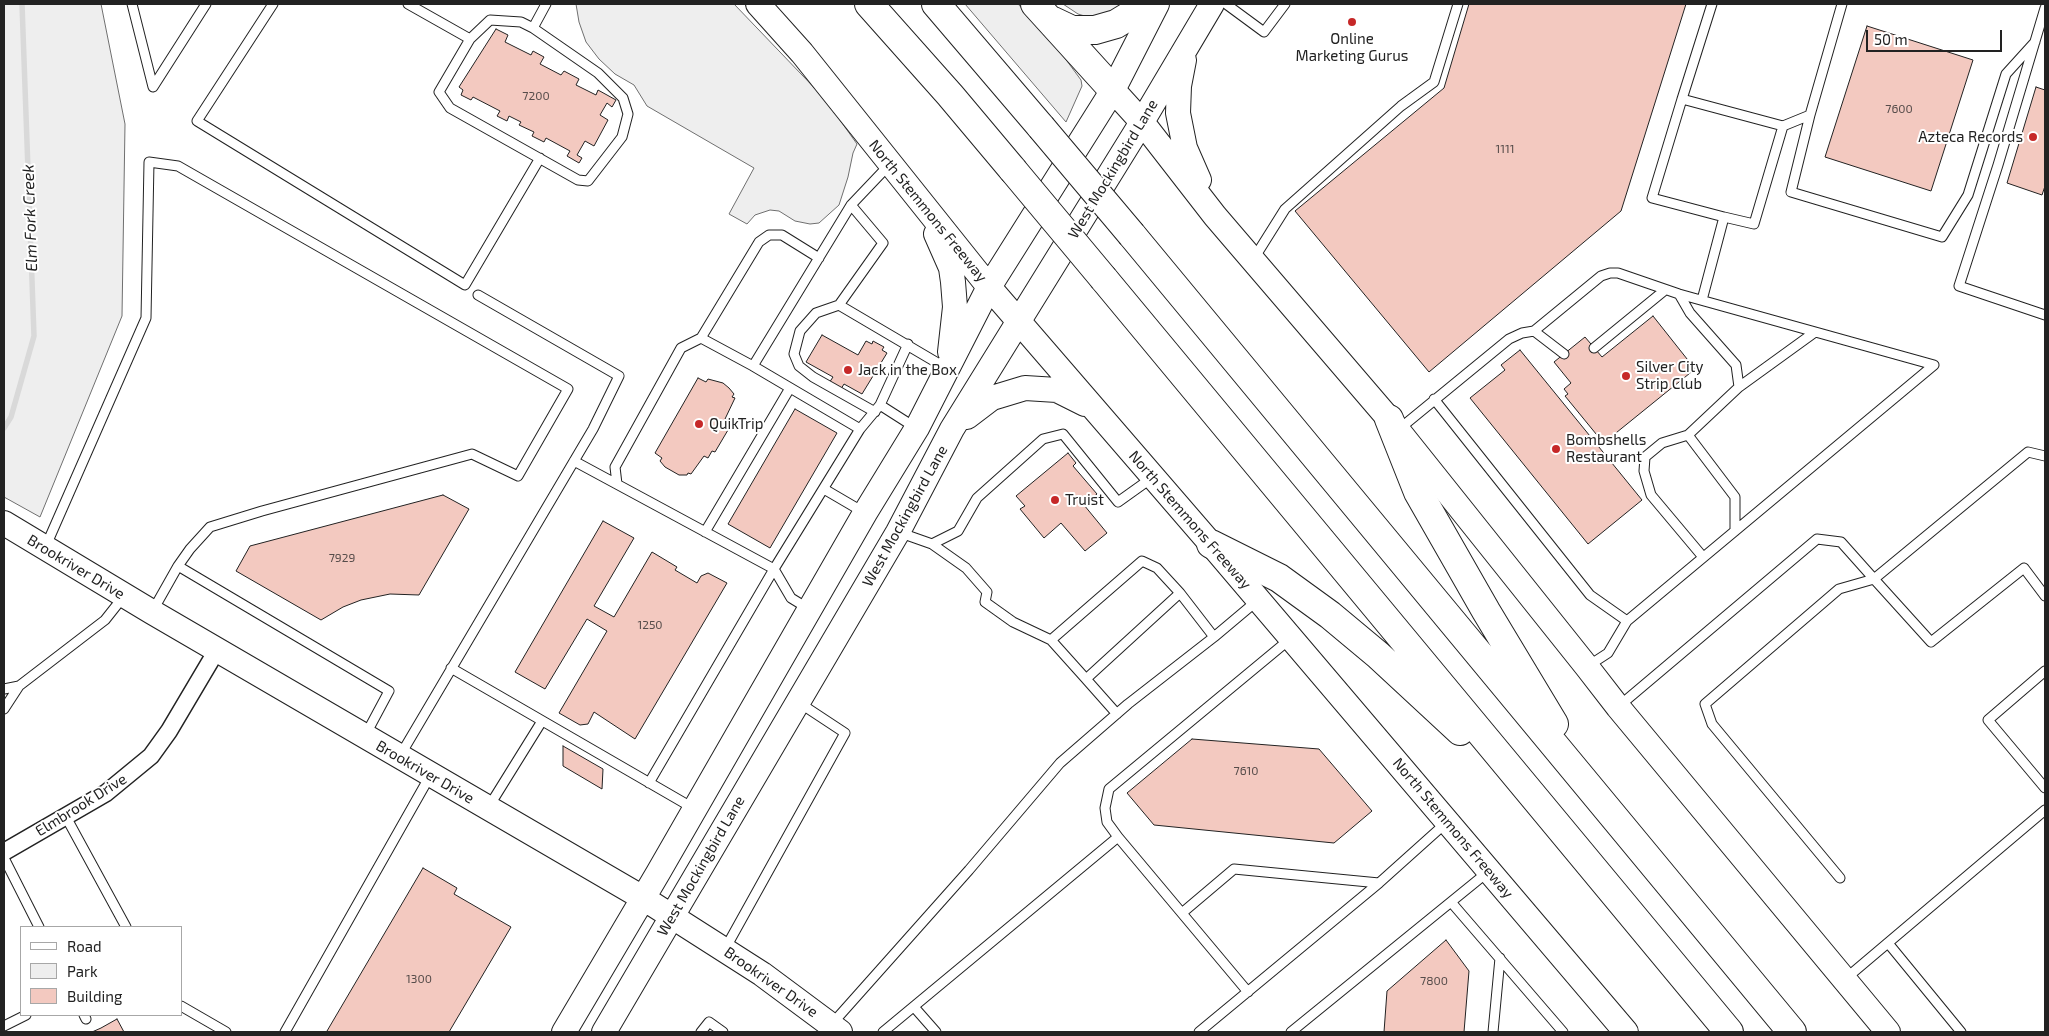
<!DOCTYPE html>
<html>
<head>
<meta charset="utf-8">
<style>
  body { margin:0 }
  #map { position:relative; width:2049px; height:1036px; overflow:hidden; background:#fff; font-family:"Exo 2",sans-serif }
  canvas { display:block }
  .frame { position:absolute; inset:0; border:5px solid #222; pointer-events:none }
  .legend { position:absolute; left:20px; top:926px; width:162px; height:90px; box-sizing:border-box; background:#fff; border:1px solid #a7a7a7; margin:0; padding:6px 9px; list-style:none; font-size:15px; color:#222 }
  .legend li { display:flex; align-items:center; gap:10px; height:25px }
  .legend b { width:25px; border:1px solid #a7a7a7 }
  .scale { position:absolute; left:1866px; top:30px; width:136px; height:22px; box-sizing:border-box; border:2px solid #222; border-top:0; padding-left:6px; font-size:15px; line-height:18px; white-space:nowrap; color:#222; -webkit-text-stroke:4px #fff; paint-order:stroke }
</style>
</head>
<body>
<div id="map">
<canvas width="2049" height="1036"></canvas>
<div class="frame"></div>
<ul class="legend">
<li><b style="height:6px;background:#fff"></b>Road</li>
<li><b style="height:14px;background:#eee"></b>Park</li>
<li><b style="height:14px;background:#f3c9c0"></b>Building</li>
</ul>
<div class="scale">50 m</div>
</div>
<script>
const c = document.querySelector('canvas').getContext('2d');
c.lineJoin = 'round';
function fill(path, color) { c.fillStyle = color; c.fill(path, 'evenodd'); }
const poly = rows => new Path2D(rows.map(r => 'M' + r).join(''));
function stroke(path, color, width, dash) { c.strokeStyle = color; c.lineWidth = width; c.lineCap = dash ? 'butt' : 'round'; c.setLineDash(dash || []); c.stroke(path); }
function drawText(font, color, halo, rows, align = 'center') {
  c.font = font + ' "Exo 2",sans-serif'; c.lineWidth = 4; c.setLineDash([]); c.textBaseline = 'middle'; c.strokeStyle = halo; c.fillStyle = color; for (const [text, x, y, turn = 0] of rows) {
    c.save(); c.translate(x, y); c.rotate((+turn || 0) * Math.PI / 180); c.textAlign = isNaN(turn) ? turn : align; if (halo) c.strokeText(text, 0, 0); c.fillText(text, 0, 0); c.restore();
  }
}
const green = poly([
  [4,4,101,4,125,124,122,316,40,517,4,497,4,4],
  [576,4,734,4,825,99,857,144,853,153,848,177,839,205,819,223,810,224,795,221,779,211,770,210,755,215,747,224,729,214,754,168,647,106,634,85,615,74,599,59,586,42,579,22,576,4],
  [965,4,1018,4,1053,42,1081,80,1082,86,1066,122,965,4],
  [1063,4,1125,4,1120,8,1103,14,1088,17,1078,14,1063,4]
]);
fill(green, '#eee');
stroke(green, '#6f6f6f', 1);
stroke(poly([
  [4,428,11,417,34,336,22,4]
]), '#d9d9d9', 5.5);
const building = poly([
  [1469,4,1686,4,1621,211,1429,372,1295,211,1444,88,1469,4],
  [1867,26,1973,60,1931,191,1825,157,1867,26],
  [496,29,508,35,505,42,531,55,533,51,544,57,540,64,561,75,564,71,579,79,576,85,596,95,598,90,616,100,612,107,607,103,600,115,608,120,594,146,585,141,577,155,582,158,579,163,567,156,570,151,546,138,544,142,532,136,534,132,519,125,521,122,509,116,507,121,497,116,500,111,473,97,471,100,461,95,463,90,459,87,496,29],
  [2036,87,2045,90,2045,186,2042,195,2007,183,2036,87],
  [1653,316,1695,369,1606,441,1603,438,1601,440,1565,396,1568,394,1564,389,1571,383,1554,362,1585,337,1602,357,1653,316],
  [822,335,858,355,866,341,872,344,873,341,884,347,882,350,887,353,862,394,844,384,841,389,829,383,833,377,806,362,822,335],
  [1520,350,1642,500,1588,544,1470,398,1505,370,1501,365,1520,350],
  [698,378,706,382,708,379,723,383,729,388,734,394,732,397,735,398,725,419,729,421,725,428,728,430,715,452,712,451,708,458,704,456,691,474,688,473,687,475,679,475,665,467,660,461,662,458,655,453,698,378],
  [795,409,837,433,770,548,728,524,795,409],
  [1068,453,1076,463,1073,466,1097,494,1084,505,1107,533,1085,551,1061,523,1044,538,1020,509,1025,506,1016,496,1068,453],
  [443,495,469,509,419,595,390,594,361,600,343,607,321,620,236,571,250,546,443,495],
  [603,521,634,538,594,606,614,617,652,552,677,567,675,570,697,583,701,576,708,573,727,583,635,739,594,712,588,724,580,725,559,713,607,631,587,619,545,689,515,672,603,521],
  [1192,739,1319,749,1372,811,1334,843,1154,825,1127,793,1192,739],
  [563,746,603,769,602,789,563,766,563,746],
  [423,868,457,888,454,894,511,927,449,1032,330,1032,327,1031,423,868],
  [1446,940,1469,971,1464,1032,1384,1032,1387,991,1446,940],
  [117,1019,124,1032,92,1032,101,1028,117,1019]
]);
fill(building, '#f3c9c0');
stroke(building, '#222', 1);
const lane = poly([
  [132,4,153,87,206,4],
  [273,4,197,121,465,285,540,158],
  [408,4,470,39],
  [1226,4,1264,32,1285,4],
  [1712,4,1682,99,1783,126,1810,115,1842,4],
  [2045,8,1998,165,1959,286,2045,315],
  [533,28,521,22,490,20,470,39,439,92,450,108,578,180,588,181,622,137,628,114,623,98,598,73,533,28,546,4],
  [1682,99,1652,198,1724,217],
  [1810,115,1791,192,1942,237,1968,195,2006,74,2035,42],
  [851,205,883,243,839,305,946,368],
  [1253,260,1285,209,1401,106,1434,82,1458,4],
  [1679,294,1690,313,1736,365,1739,387,1688,435,1735,497,1735,531],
  [1702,300,1724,217,1754,224,1783,126],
  [839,305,816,313,800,331,794,354,799,366,813,377,875,412],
  [1534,331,1564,354],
  [701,338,759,242,769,235,782,235,819,258],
  [908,344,880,405,916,428],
  [1594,348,1665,290],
  [1739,387,1815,332],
  [1434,399,1590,595,1627,621],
  [880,405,860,429,753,366,851,205,890,164],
  [1398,430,1509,339,1522,333,1534,331,1601,276,1610,273,1618,273,1679,294,1934,365,1627,621,1608,653,1588,666],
  [1688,435,1662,443,1645,457,1644,471,1651,495,1703,557],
  [2045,456,2028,452,1874,579,1931,642,2024,568,2045,596],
  [574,461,774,569,791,598,809,609],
  [617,484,615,467,681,348,701,338,753,366],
  [824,489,865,513],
  [705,532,790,388],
  [898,532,932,544,958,531,977,498,1043,439,1063,434,1118,502,1153,477],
  [932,544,966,568,987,592,985,602,1013,622,1051,640,1142,561,1157,568,1180,593,1214,637],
  [45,548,146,318,149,162,178,166,568,389,518,476,472,454,262,511,210,527,190,549,178,566],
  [152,612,178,566,389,691,366,734],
  [1051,640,1086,679,1180,593],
  [451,668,693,808],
  [2045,671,1988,720,2045,788],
  [1086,679,1117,714],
  [4,689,19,686],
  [1618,707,1817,539,1841,542,1874,579,1839,589,1705,704,1712,724,1840,878],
  [4,709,19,686,105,620,124,596],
  [401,754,593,429,619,376,478,295],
  [649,783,774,569,860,429],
  [488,808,542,721],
  [66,817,126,927],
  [1118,837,1248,992],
  [4,858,39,927],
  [1451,902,1563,1032],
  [1182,913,1234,869,1379,883],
  [1888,943,1961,1032],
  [725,949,845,733,798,702],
  [1844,980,2045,810],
  [181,1006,226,1032],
  [914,1007,936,1032],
  [84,1015,86,1019],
  [831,1025,969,870,1060,763,1128,704,1214,637,1258,600],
  [4,1026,26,1015],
  [285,1032,430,776],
  [701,1032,709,1022,723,1032],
  [883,1032,1118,837,1107,822,1105,808,1109,789,1290,639],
  [1199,1032,1379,883,1447,822],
  [1291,1032,1489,871],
  [1493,1032,1500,958]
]);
const street = poly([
  [4,852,106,793,151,756,169,731,217,650]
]);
const secondary = poly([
  [758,4,802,53,989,287,1211,544,1626,1032],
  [1184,60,1179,86,1178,113,1185,148,1199,180],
  [1113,90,1142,122,1215,216,1389,419,1587,667,1618,707,1888,1032],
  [936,234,951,268,953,282,955,307,950,352],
  [967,417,992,398,1025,388,1057,390,1085,404],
  [4,523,152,612,643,898,762,974,840,1032],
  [564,1032,658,873,865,513,917,428,989,287,1113,90,1157,4],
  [604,1032,898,532,952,429,1142,122,1212,4]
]);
const highway = poly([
  [869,4,950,95,1013,170],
  [936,4,1041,127],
  [1035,4,1113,90],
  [1053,21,1072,30,1095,30,1116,24,1134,13,1143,4],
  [1132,235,1792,1032],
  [1104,279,1729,1032],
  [1389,419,1418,492,1486,611,1554,724],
  [1211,544,1279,578,1330,615,1378,655,1460,731]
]);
stroke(lane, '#222', 11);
stroke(street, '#222', 19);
stroke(secondary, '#222', 26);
stroke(highway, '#222', 30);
stroke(lane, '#fff', 9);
stroke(street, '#fff', 16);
stroke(secondary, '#fff', 24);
stroke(highway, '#fff', 28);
const highwayBridge = poly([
  [1041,127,1132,235],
  [1013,170,1104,279]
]);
stroke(highwayBridge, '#222', 30, []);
stroke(highwayBridge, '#fff', 28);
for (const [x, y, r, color] of [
  [1352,22,5,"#c62828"],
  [2033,137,5,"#c62828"],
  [848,370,5,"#c62828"],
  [1626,376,5,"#c62828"],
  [699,424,5,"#c62828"],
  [1556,449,5,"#c62828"],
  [1055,500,5,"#c62828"]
]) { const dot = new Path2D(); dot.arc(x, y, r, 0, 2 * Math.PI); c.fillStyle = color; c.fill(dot); stroke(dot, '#fff', 2); }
drawText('12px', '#564c4a', null, [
  ["7200",536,96],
  ["7600",1899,109],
  ["1111",1505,149],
  ["7929",342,558],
  ["1250",650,625],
  ["7610",1246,771],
  ["1300",419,979],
  ["7800",1434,981]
]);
drawText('15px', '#222', '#fff', [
  ["Online",1352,39,"center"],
  ["Marketing Gurus",1352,56,"center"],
  ["Azteca Records",2023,137,"right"],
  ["Silver City",1636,367],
  ["Strip Club",1636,384],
  ["Jack in the Box",858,370],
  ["QuikTrip",709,424],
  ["Bombshells",1566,440],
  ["Restaurant",1566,457],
  ["Truist",1065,500]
], 'left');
drawText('15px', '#222', '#fff', [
  ["West Mockingbird Lane",1113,169,-59],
  ["North Stemmons Freeway",928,211,51],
  ["West Mockingbird Lane",905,516,-61],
  ["North Stemmons Freeway",1190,520,49],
  ["Brookriver Drive",76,567,31],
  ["Brookriver Drive",425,772,30],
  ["Elmbrook Drive",81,805,-32],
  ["North Stemmons Freeway",1453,828,50],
  ["West Mockingbird Lane",701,866,-60],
  ["Brookriver Drive",771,982,35]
]);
drawText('italic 16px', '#222', '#fff', [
  ["Elm Fork Creek",30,218,-92]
]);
</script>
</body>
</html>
